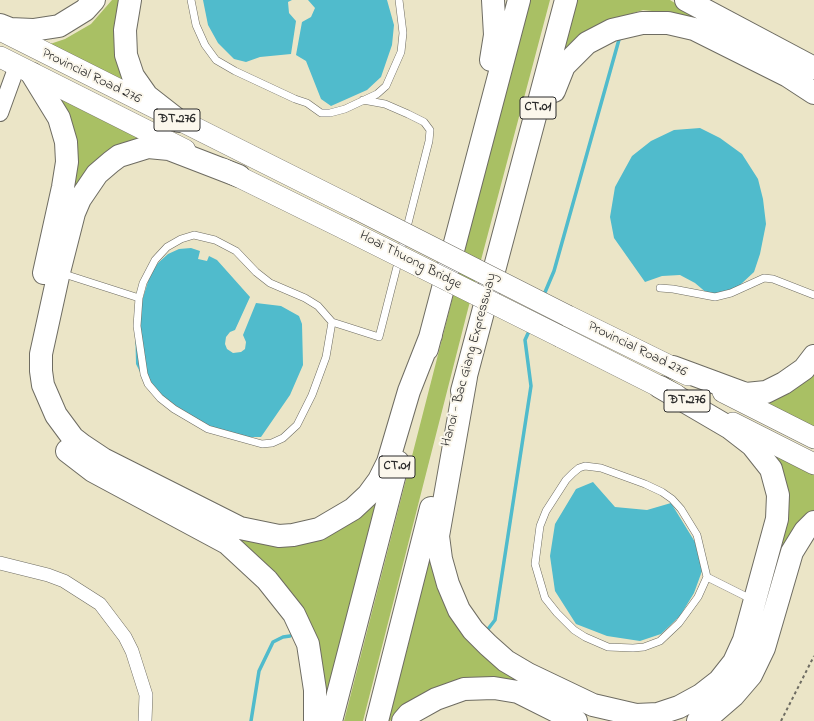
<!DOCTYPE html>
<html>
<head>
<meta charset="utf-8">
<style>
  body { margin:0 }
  canvas { display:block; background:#ebe5c7 }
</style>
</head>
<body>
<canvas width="814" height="721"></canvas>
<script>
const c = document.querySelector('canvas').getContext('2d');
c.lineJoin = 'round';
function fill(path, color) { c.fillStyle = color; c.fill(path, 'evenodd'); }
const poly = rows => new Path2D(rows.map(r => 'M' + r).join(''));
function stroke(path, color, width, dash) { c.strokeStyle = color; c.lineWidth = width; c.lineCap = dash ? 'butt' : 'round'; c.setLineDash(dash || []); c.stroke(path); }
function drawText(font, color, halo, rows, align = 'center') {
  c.font = font + ' "Indie Flower",sans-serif'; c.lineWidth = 4; c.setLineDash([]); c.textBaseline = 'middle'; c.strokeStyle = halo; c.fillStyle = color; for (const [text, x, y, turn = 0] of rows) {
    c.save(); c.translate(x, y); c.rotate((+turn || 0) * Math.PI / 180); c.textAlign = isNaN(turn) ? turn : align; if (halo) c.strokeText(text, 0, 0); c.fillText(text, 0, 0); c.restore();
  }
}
fill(poly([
  [112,0,126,0,125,88,41,47,65,39,91,24],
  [529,0,550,0,468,309,363,721,344,721],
  [573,0,670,0,702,20,670,13,643,10,607,21,557,63],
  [50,86,157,138,139,142,65,217],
  [814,366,814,435,749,402],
  [768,448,814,471,814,512,782,554,783,536],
  [382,486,321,721,315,644,230,535,277,542],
  [428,536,431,553,525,684,403,708,390,721,381,721]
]), '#a9c064');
fill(poly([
  [203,0,292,0,288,2,289,13,296,21,291,54,260,57,246,62,234,59,218,43,208,25],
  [308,0,387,0,394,25,392,45,381,77,367,90,331,106,321,99,306,61,296,55,302,22,311,17,315,8],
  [700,128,720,138,742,154,758,179,763,199,766,224,760,254,754,272,740,285,723,294,708,294,695,283,680,275,662,276,645,282,614,238,610,217,615,187,632,156,651,141,674,130],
  [191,248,200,251,198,259,207,261,209,256,217,260,250,297,235,330,230,332,226,337,225,344,227,349,233,353,241,352,245,349,246,342,243,335,256,303,281,306,299,316,302,324,303,365,290,395,261,437,241,437,209,427,148,388,136,364,135,324,150,275,158,263,168,254,179,249],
  [593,482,615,507,647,510,671,503,695,542,702,571,694,593,680,616,661,634,640,641,607,636,576,624,555,591,550,556,555,524,576,489]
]), '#50bbcc');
stroke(poly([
  [543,297,554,271,620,36],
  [485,633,495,620,531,386,525,340,530,329],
  [251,721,259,671,273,642,283,637,290,636]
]), '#50bbcc', 3.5);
const service = poly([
  [191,0,196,25,205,45,216,60,235,71,295,99,307,103,321,113,330,113,345,109,377,94,386,86,401,52,403,33,399,0],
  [61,273,139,298],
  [660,288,673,289,715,297,731,293,764,278,773,279,814,295],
  [332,322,326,357,312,395,297,425,283,438,272,443,262,444,208,429,174,409,160,398,148,384,144,374,137,326,139,298,143,283,155,260,167,247,181,239,194,235,215,240,236,251,256,272,270,283,305,298,318,306,332,322,379,337,429,141,430,130,424,122,408,114,385,104,363,100],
  [707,577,698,597,679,623,660,641,644,647,633,648,608,647,585,637,574,630,557,613,545,598,535,564,540,526,546,511,566,480,573,473,579,468,585,466,601,468,645,484,662,492,672,499,681,509,697,535,707,577,753,600]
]);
const minor = poly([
  [0,563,48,575,64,581,100,604,125,637,132,651,146,695,145,721]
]);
const tertiary = poly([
  [0,113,17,66]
]);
const primary = poly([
  [0,30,355,208],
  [0,57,185,150],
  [223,169,345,229],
  [568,316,688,375],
  [561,337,676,395],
  [723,392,814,438],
  [733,423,814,464]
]);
const motorway = poly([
  [130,0,125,30,126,55,133,76,147,96,179,121],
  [686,0,814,68],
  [0,25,10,29,33,30,59,26,85,10,94,0],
  [491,60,495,35,493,0],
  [32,74,59,118,66,142,67,162,63,187,44,273],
  [554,91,564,66,587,43,612,30,642,23,668,23,694,29,788,76,814,93],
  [239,176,169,149,148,147,119,156,111,162,97,174,80,199,74,213,59,272,41,354,41,371,43,385,56,415,73,438,82,445,103,459,240,528,279,536,293,535,319,529,353,509,368,495,379,480,388,462,409,391,431,335],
  [427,349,519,0],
  [673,367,746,394,766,392,784,383,804,369,814,356],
  [466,377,438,536,441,559,448,584,459,610,473,630,488,645,506,661,528,674,593,705,636,715,658,714,679,707,701,695,719,681,734,662,744,640,777,519,778,495,771,469,752,445,730,428,660,387],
  [462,391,566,0],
  [67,451,93,471,227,543,267,580,294,614,308,644,315,690,315,721],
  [331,721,398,462],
  [377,721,431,508],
  [403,721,409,714,436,699,464,689,494,688,518,692,576,721],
  [698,721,712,714,733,696,751,675,764,648,792,552,805,531,814,522]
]);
stroke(service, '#6e6c62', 8);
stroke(minor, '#6e6c62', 14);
stroke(tertiary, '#6e6c62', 18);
stroke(primary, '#6e6c62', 22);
stroke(motorway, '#6e6c62', 24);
stroke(poly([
  [781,721,814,656]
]), '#6e6c62', 2, [3, 3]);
stroke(service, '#fff', 7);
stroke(minor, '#fff', 13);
stroke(tertiary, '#fff', 16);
stroke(primary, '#fff', 21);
stroke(motorway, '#fff', 22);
const primaryBridge = poly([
  [355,208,568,316],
  [345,229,561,337]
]);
stroke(primaryBridge, '#6e6c62', 22, []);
stroke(primaryBridge, '#fff', 21);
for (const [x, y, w] of [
  [538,108,36],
  [177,120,46],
  [687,401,46],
  [397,467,36]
]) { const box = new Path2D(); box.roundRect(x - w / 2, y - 11, w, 22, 3); c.fillStyle = '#fbf7ec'; c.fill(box); stroke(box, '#2b2b2b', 1); }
drawText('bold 13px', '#2b2b2b', null, [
  ["CT.01",538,108],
  ["ĐT.276",177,120],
  ["ĐT.276",687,401],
  ["CT.01",397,467]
]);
drawText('14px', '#2b2b2b', '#fbf7ec', [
  ["Provincial Road 276",91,77,26],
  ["Hoai Thuong Bridge",410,261,27],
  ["Provincial Road 276",637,350,26],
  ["Hanoi - Bac Giang Expressway",470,360,-75]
]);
</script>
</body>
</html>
